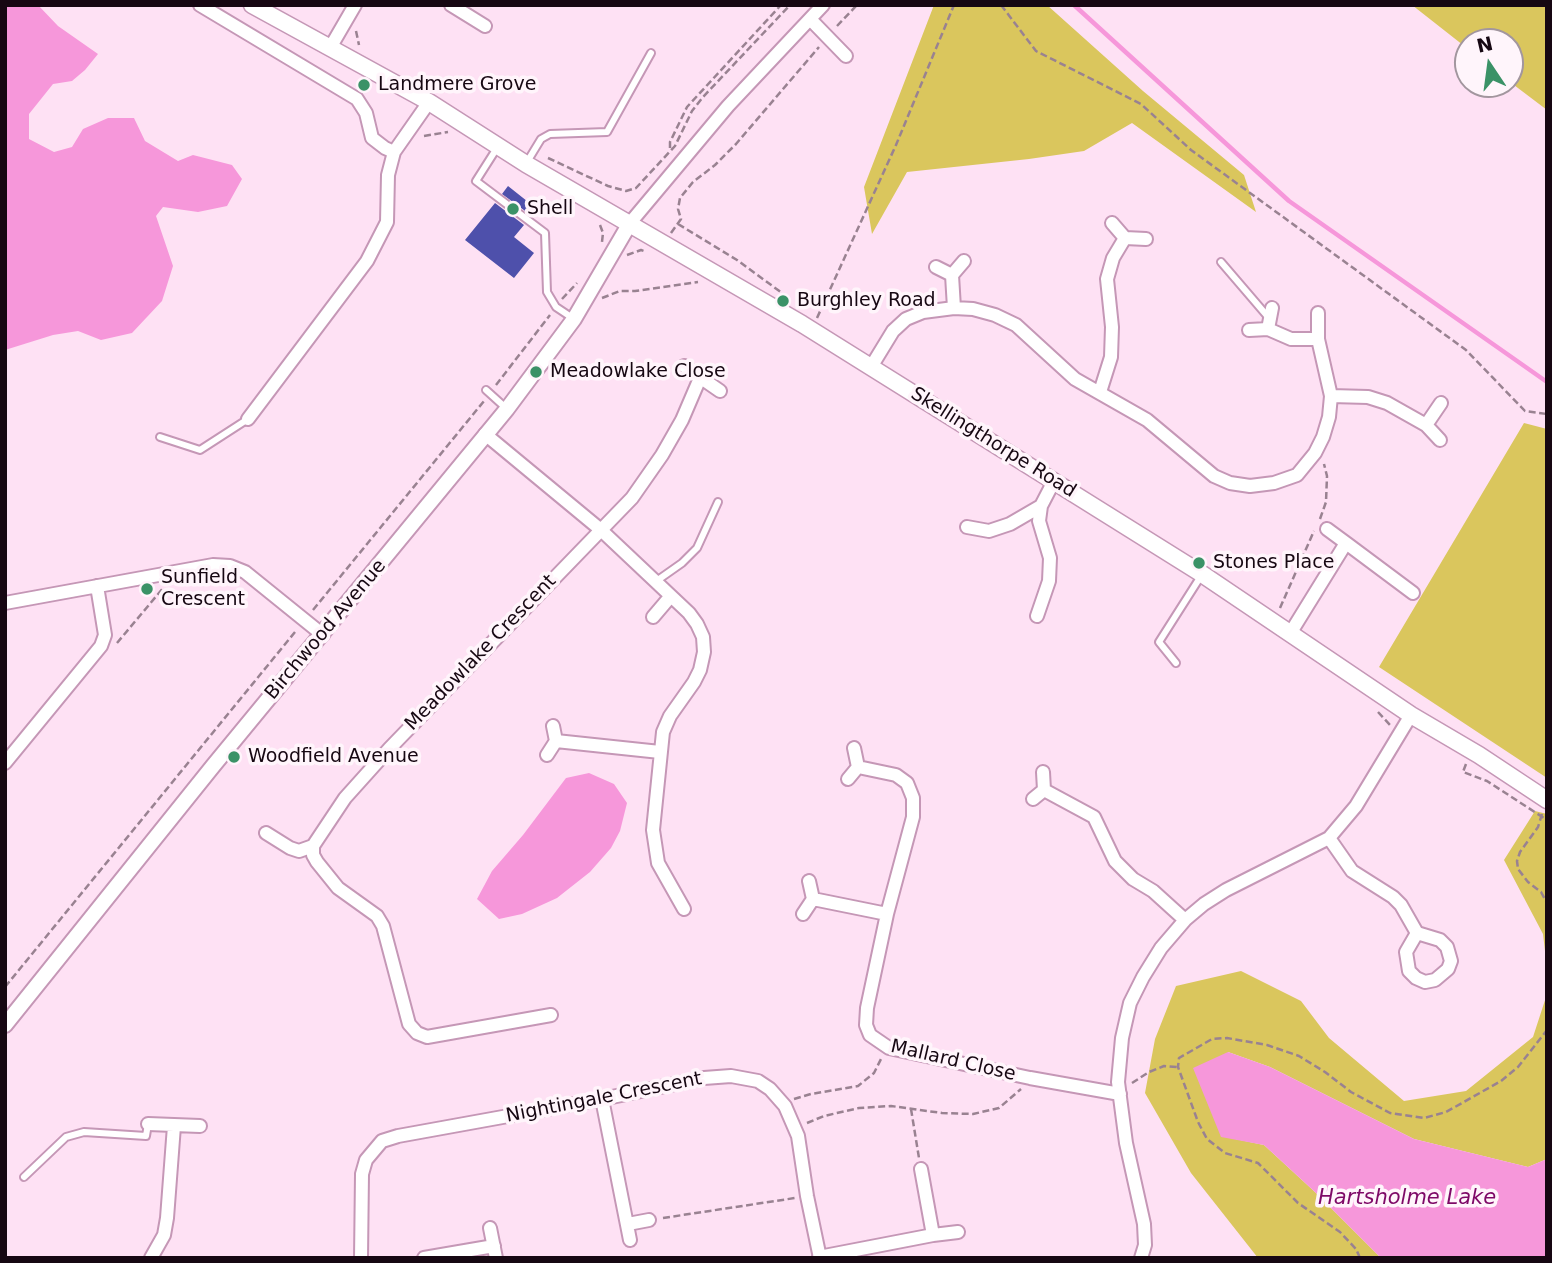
<!DOCTYPE html>
<html>
<head>
<meta charset="utf-8">
<style>
  body { margin:0 }
  #map { position:relative; width:1552px; height:1263px; overflow:hidden; background:#fee1f4; font-family:"DejaVu Sans",sans-serif }
  canvas { display:block }
  .frame { position:absolute; inset:0; border:7px solid #160712; pointer-events:none }
  .north { position:absolute; left:1454px; top:28px; width:70px; height:70px; box-sizing:border-box; background:#fff5fb; border:2px solid #a2969e; border-radius:50%; rotate:347deg; font-size:19px; font-weight:700; line-height:28px; text-align:center; color:#160712 }
  .north::after { content:''; display:block; margin:auto; width:24px; height:32px; background:#3b9267; clip-path:polygon(50% 0,100% 100%,50% 72%,0 100%) }
</style>
</head>
<body>
<div id="map">
<canvas width="1552" height="1263"></canvas>
<div class="frame"></div>
<div class="north">N</div>
</div>
<script>
const c = document.querySelector('canvas').getContext('2d');
c.lineJoin = 'round';
function fill(path, color) { c.fillStyle = color; c.fill(path, 'evenodd'); }
const poly = rows => new Path2D(rows.map(r => 'M' + r).join(''));
function stroke(path, color, width, dash) { c.strokeStyle = color; c.lineWidth = width; c.lineCap = dash ? 'butt' : 'round'; c.setLineDash(dash || []); c.stroke(path); }
function drawText(font, color, halo, rows, align = 'center') {
  c.font = font + ' "DejaVu Sans",sans-serif'; c.lineWidth = 7; c.setLineDash([]); c.textBaseline = 'middle'; c.strokeStyle = halo; c.fillStyle = color; for (const [text, x, y, turn = 0] of rows) {
    c.save(); c.translate(x, y); c.rotate((+turn || 0) * Math.PI / 180); c.textAlign = isNaN(turn) ? turn : align; if (halo) c.strokeText(text, 0, 0); c.fillText(text, 0, 0); c.restore();
  }
}
fill(poly([
  [934,5,1047,5,1143,91,1244,175,1256,212,1132,123,1084,151,1029,159,907,172,872,234,864,187],
  [1412,5,1547,5,1547,110,1510,82,1510,42,1468,42,1468,49],
  [1524,423,1547,429,1547,778,1379,667],
  [1535,811,1547,814,1547,968,1543,934,1504,860],
  [1241,971,1301,1001,1329,1038,1404,1101,1466,1091,1533,1037,1547,994,1547,1159,1528,1167,1414,1139,1270,1067,1228,1052,1221,1136,1264,1145,1315,1192,1381,1258,1258,1258,1191,1173,1145,1093,1155,1039,1176,986]
]), '#dac65d');
fill(poly([
  [5,5,38,5,58,26,98,54,85,70,72,81,53,84,29,114,29,139,54,152,72,147,83,129,108,118,134,118,145,141,178,161,193,155,232,165,242,179,227,206,198,212,163,207,156,216,173,266,162,301,132,333,101,340,78,331,53,335,5,350],
  [589,773,614,784,627,803,620,831,611,848,590,872,557,898,522,914,499,919,477,899,492,871,523,835,566,778],
  [1228,1052,1270,1067,1414,1139,1528,1167,1547,1159,1547,1258,1381,1258,1315,1192,1264,1145,1221,1137,1193,1068]
]), '#f697da');
stroke(poly([
  [1074,5,1289,201,1547,382]
]), '#f697da', 4.5);
fill(poly([
  [508,186,537,209,532,216,502,194],
  [495,203,524,225,514,237,534,253,514,278,465,240]
]), '#4e50ab');
const service = poly([
  [497,148,476,181,545,233,547,292,556,307,574,319],
  [527,162,541,139,550,134,607,132,651,53],
  [1221,262,1269,318],
  [486,390,507,409],
  [160,437,200,450,248,419],
  [655,582,682,563,697,548,718,502],
  [1176,663,1159,642,1201,576],
  [24,1177,66,1137,84,1132,146,1136,148,1124]
]);
const minor = poly([
  [200,5,357,99,366,113,372,138,385,148,394,152],
  [451,5,485,26],
  [810,19,846,56],
  [330,48,355,5],
  [630,223,728,106,823,5],
  [1112,223,1125,238,1146,239],
  [936,267,952,275,964,261],
  [952,275,954,308],
  [1268,329,1272,308],
  [1249,330,1268,329,1291,339,1318,339],
  [684,366,720,391],
  [871,367,893,331,906,319,923,312,954,308,973,309,995,315,1016,325,1075,379,1147,420,1214,476,1230,483,1250,486,1274,483,1297,475,1315,453,1323,437,1329,417,1331,396,1318,339,1318,313],
  [1100,392,1111,357,1112,327,1107,279,1113,258,1125,238],
  [1331,396,1368,397,1387,403,1426,425,1440,440],
  [248,419,367,261,387,222,388,175,394,152,429,102],
  [1426,425,1441,403],
  [485,434,601,530,632,498,662,455,682,420,700,378],
  [967,527,989,531,1010,524,1041,506],
  [1346,543,1413,593],
  [5,603,213,565,230,566,245,572,323,635],
  [1037,616,1049,581,1050,558,1039,521,1041,506,1054,481],
  [653,617,670,597],
  [1291,632,1346,543,1327,529],
  [556,741,660,752],
  [547,755,556,741,553,726],
  [5,763,101,646,105,635,97,586],
  [858,767,896,775,907,783,913,798,913,817,887,914,867,1008,866,1025,870,1035,889,1048,1030,1078,1120,1094],
  [848,779,858,767,854,748],
  [1044,790,1094,817,1115,861,1133,879,1153,891,1185,920],
  [1033,799,1044,790,1043,772],
  [266,833,290,848,299,851,313,846],
  [1329,838,1352,871,1393,897,1401,905,1417,933,1440,940,1447,947,1451,961,1448,969,1435,980,1425,982,1416,978,1409,971,1406,952,1417,933],
  [813,899,887,914],
  [803,914,813,899,809,881],
  [551,1015,427,1037,417,1033,409,1024,383,926,377,916,338,888,317,862,313,855,313,846,345,798,389,749,601,530,689,613,697,624,703,637,704,652,700,670,694,682,670,716,663,732,653,830,658,863,684,909],
  [602,1099,630,1240],
  [148,1124,200,1126],
  [628,1224,649,1220],
  [490,1228,496,1258],
  [933,1235,958,1232],
  [819,1257,933,1235,921,1169],
  [151,1258,164,1235,167,1218,174,1126],
  [361,1258,362,1174,366,1160,382,1141,398,1136,602,1099,704,1078,731,1076,758,1081,770,1089,785,1106,798,1136,807,1196,820,1258],
  [424,1258,494,1246],
  [1141,1258,1145,1245,1144,1224,1126,1143,1118,1082,1122,1038,1130,1003,1143,977,1161,948,1185,920,1204,904,1226,890,1329,838,1356,806,1411,715]
]);
const tertiary = poly([
  [5,1025,213,766,507,409,574,319,630,223]
]);
const secondary = poly([
  [252,5,429,102,526,164,802,324,1202,574,1411,715,1479,755,1547,800]
]);
stroke(service, '#c597b6', 10);
stroke(minor, '#c597b6', 16);
stroke(tertiary, '#c597b6', 18);
stroke(secondary, '#c597b6', 19);
stroke(poly([
  [1001,5,1036,51,1141,104,1191,150,1466,350,1525,411,1547,414],
  [837,26,857,5],
  [356,31,359,45],
  [424,136,448,132],
  [670,148,670,142,687,107,781,5],
  [548,158,608,186,626,191,636,188,675,146,692,111,703,97,790,5],
  [678,224,737,260,782,293],
  [600,225,603,233,602,242],
  [671,233,681,219,678,209,680,198,693,182,715,165,736,144,819,47],
  [627,255,641,250,644,251],
  [602,298,620,291,635,291,698,282],
  [562,299,577,283],
  [817,318,896,145,954,5],
  [496,385,550,315],
  [1320,519,1326,502,1327,476,1324,464],
  [1280,608,1314,531],
  [313,610,484,401],
  [117,643,164,587],
  [1378,712,1390,725],
  [1466,764,1463,772,1487,781,1547,820],
  [1542,814,1538,827,1520,852,1517,861,1518,869,1528,882,1541,892,1547,903],
  [5,987,295,632],
  [1132,1083,1149,1072,1164,1066,1177,1067],
  [794,1099,811,1094,858,1086,874,1073,881,1059],
  [911,1109,919,1158],
  [807,1123,824,1116,859,1108,891,1106,942,1113,973,1114,999,1108,1021,1089],
  [663,1218,795,1198],
  [1360,1258,1356,1249,1340,1232,1298,1203,1258,1163,1225,1153,1207,1139,1198,1122,1178,1067,1179,1058,1212,1039,1227,1038,1267,1045,1299,1056,1325,1072,1351,1092,1390,1113,1424,1118,1446,1112,1501,1081,1518,1067,1547,1030]
]), '#998291', 2.5, [7, 3.5]);
stroke(service, '#fff', 6);
stroke(minor, '#fff', 12);
stroke(tertiary, '#fff', 14);
stroke(secondary, '#fff', 16);
for (const [x, y, r, color] of [
  [364,85,7,"#3b9267"],
  [513,209,7,"#3b9267"],
  [783,301,7,"#3b9267"],
  [536,372,7,"#3b9267"],
  [1199,563,7,"#3b9267"],
  [147,589,7,"#3b9267"],
  [234,757,7,"#3b9267"]
]) { const dot = new Path2D(); dot.arc(x, y, r, 0, 2 * Math.PI); c.fillStyle = color; c.fill(dot); stroke(dot, '#fff5fb', 2.5); }
drawText('19px', '#160712', '#fff5fb', [
  ["Landmere Grove",378,85],
  ["Shell",527,209],
  ["Burghley Road",797,301],
  ["Meadowlake Close",550,372],
  ["Stones Place",1213,563],
  ["Sunfield",161,578],
  ["Crescent",161,600],
  ["Woodfield Avenue",248,757]
], 'left');
drawText('19px', '#160712', '#fff5fb', [
  ["Skellingthorpe Road",993,443,32],
  ["Birchwood Avenue",326,630,-50],
  ["Meadowlake Crescent",481,653,-46],
  ["Mallard Close",953,1061,13],
  ["Nightingale Crescent",604,1098,-11]
]);
drawText('italic 21px', '#7e0967', '#fff5fb', [
  ["Hartsholme Lake",1407,1199]
]);
</script>
</body>
</html>
